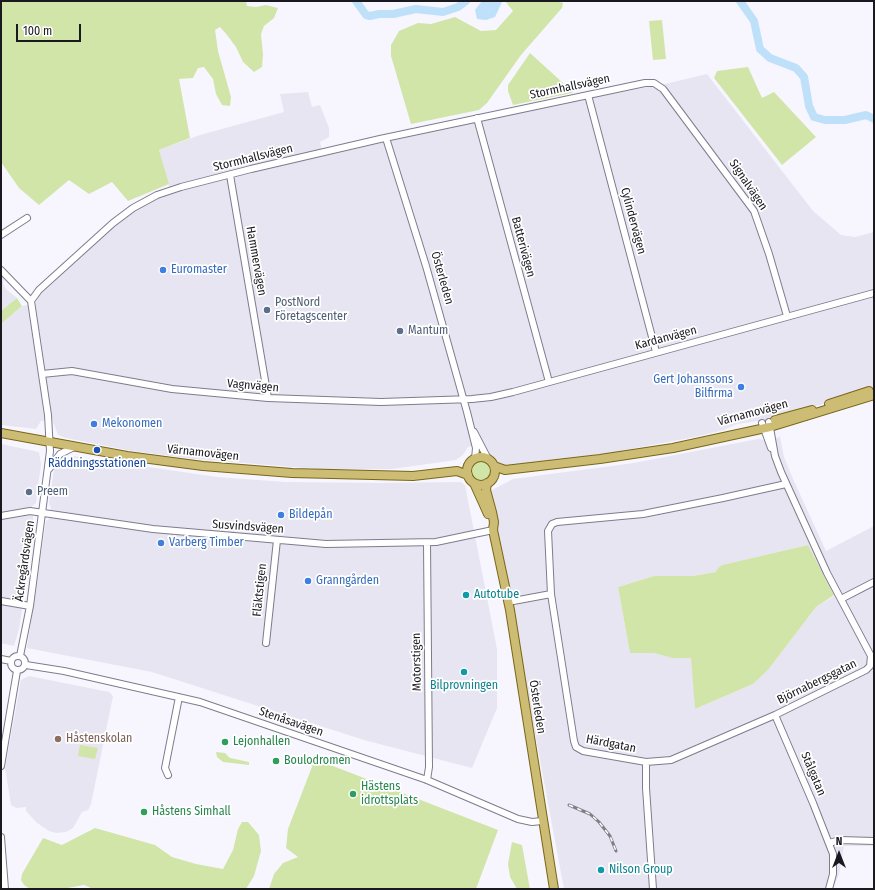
<!DOCTYPE html>
<html>
<head>
<meta charset="utf-8">
<style>
  body { margin:0 }
  #map { position:relative; width:875px; height:890px; overflow:hidden; background:#f7f6ff; font-family:"Fira Sans Condensed",sans-serif }
  canvas { display:block }
  .frame { position:absolute; inset:0; border:2px solid #1a1920; pointer-events:none }
  .north { position:absolute; left:819px; top:834px; width:40px; height:40px; -webkit-text-stroke:3px #fff; paint-order:stroke; rotate:0deg; font-size:11px; font-weight:700; line-height:16px; text-align:center; color:#1a1920 }
  .north::after { content:''; display:block; margin:auto; width:14px; height:18px; background:#1a1920; clip-path:polygon(50% 0,100% 100%,50% 72%,0 100%) }
  .scale { position:absolute; left:16px; top:24px; width:65px; height:18px; box-sizing:border-box; border:2px solid #1a1920; border-top:0; padding-left:5px; font-size:12px; line-height:14px; white-space:nowrap; color:#1a1920; -webkit-text-stroke:3px #fff; paint-order:stroke }
</style>
</head>
<body>
<div id="map">
<canvas width="875" height="890"></canvas>
<div class="frame"></div>
<div class="north">N</div>
<div class="scale">100 m</div>
</div>
<script>
const c = document.querySelector('canvas').getContext('2d');
c.lineJoin = 'round';
function fill(path, color) { c.fillStyle = color; c.fill(path, 'evenodd'); }
const poly = rows => new Path2D(rows.map(r => 'M' + r).join(''));
function stroke(path, color, width, dash) { c.strokeStyle = color; c.lineWidth = width; c.lineCap = dash ? 'butt' : 'round'; c.setLineDash(dash || []); c.stroke(path); }
function drawText(font, color, halo, rows, align = 'center') {
  c.font = font + ' "Fira Sans Condensed",sans-serif'; c.lineWidth = 3.5; c.setLineDash([]); c.textBaseline = 'middle'; c.strokeStyle = halo; c.fillStyle = color; for (const [text, x, y, turn = 0] of rows) {
    c.save(); c.translate(x, y); c.rotate((+turn || 0) * Math.PI / 180); c.textAlign = isNaN(turn) ? turn : align; if (halo) c.strokeText(text, 0, 0); c.fillText(text, 0, 0); c.restore();
  }
}
fill(poly([
  [707,74,813,211,841,235,855,237,874,232,874,387,820,405,765,420,737,424,724,430,695,437,609,453,531,462,513,467,498,466,489,456,482,444,468,447,463,455,456,460,392,469,317,469,196,459,132,451,66,438,58,435,52,419,41,421,36,429,1,425,1,324,22,306,35,304,40,295,119,222,132,212,153,200,171,194,159,150,200,135,284,112,280,94,308,92,312,107,320,105,329,128,329,137,320,142,323,156,541,107,665,84],
  [1,275,4,278,3,284,6,289,17,298,1,311],
  [780,437,784,457,793,479,826,551,874,526,874,846,844,846,839,874,833,889,564,889,490,491,513,479,634,463,758,439,766,440],
  [808,545,834,596,816,607,768,670,753,684,695,709,692,658,672,658,654,653,630,653,618,587,654,576,693,576,717,572,718,568,722,565],
  [1,444,39,452,41,464,36,503,32,506,34,528,19,629,14,646,1,643],
  [73,456,217,477,286,482,376,483,461,482,465,485,497,649,497,708,472,768,364,740,152,672,27,648,46,521,49,519,51,507,49,504,54,469,56,464],
  [29,676,109,692,113,696,91,804,88,810,82,812,73,828,66,832,56,833,49,831,36,822,26,811,26,807,16,808,11,805,5,768,21,680]
]), '#e7e5f1');
fill(poly([
  [1,1,246,1,247,6,256,7,266,5,278,8,274,18,264,26,261,34,263,55,262,67,254,72,243,62,236,47,227,35,220,27,215,30,218,51,231,97,230,106,222,105,216,94,213,79,204,67,198,68,193,78,179,79,190,138,159,150,169,184,128,201,112,182,89,194,69,180,39,205,19,188,1,162],
  [505,1,557,1,563,3,562,8,521,55,487,103,479,110,411,124,391,56,391,45,399,31,418,23,431,24,455,17,481,31,496,30,513,11],
  [662,20,666,59,653,60,649,21],
  [530,53,573,92,572,93,513,105,508,91,508,85],
  [748,67,762,98,774,92,816,137,782,165,714,78,717,71],
  [17,298,22,306,1,324,1,311],
  '470 471a11 11 0 1 1 22 0a11 11 0 1 1-22 0Z',
  [808,545,834,595,816,607,768,670,753,684,695,709,691,658,672,658,654,653,630,653,618,587,654,576,693,576,716,572,718,568,722,565],
  [80,745,98,748,95,759,78,756],
  [216,752,225,753,230,758,249,762,249,765,223,762,217,757],
  [315,759,498,830,476,889,269,889,274,874,283,863,298,857,286,848,288,829],
  [242,822,248,822,259,835,261,851,254,876,246,889,93,889,84,885,62,889,30,889,24,885,21,880,22,874,43,838,62,845,95,828,155,845,172,857,196,864,223,869,233,850,238,829],
  [512,842,522,845,530,889,517,889,510,877,508,864]
]), '#d1e5a9');
fill(poly([
  [482,1,502,2,495,17,486,20,477,19,475,10]
]), '#bfe0f9');
stroke(poly([
  [356,1,366,15,370,16,379,14,393,14,416,9,443,12,458,7,466,1],
  [740,1,754,21,760,49,770,58,796,68,804,77,809,106,814,117,825,120,845,120,866,115,874,119]
]), '#bfe0f9', 8);
const minor = poly([
  [588,95,656,352],
  [477,118,549,382],
  [386,138,426,266,467,412,476,448,475,459],
  [230,175,268,398],
  [1,235,27,218],
  [1,270,31,301],
  [42,374,72,371,172,389,268,398,381,402,472,399,491,397,513,392,874,293],
  [762,423,771,448],
  [474,432,488,459],
  [49,469,60,454,74,447],
  [1,516,30,511,153,529,326,544,436,542,493,530],
  [841,599,874,582],
  [1,601,30,606],
  [508,602,551,594],
  [266,643,277,540],
  '11 663a7 7 0 1 1 14 0a7 7 0 1 1-14 0Z',
  [20,656,30,606,50,451,48,415,31,301,39,290,113,223,133,208,157,195,181,187,251,169,380,139,645,83,654,83,663,89,754,211,769,254,787,316],
  [1,659,11,661],
  [26,665,64,671,200,702,427,780,518,819,532,822,542,821],
  [775,715,813,803,833,854,833,874,829,889],
  [646,762,671,760,775,715,866,670,870,666,871,656,827,573,781,472,775,456,769,422],
  [1,766,17,671],
  [168,775,165,768,179,697],
  [427,780,429,767,427,543],
  [1,837,5,889],
  [829,843,840,840,874,841],
  [653,889,646,788,646,762,583,751,576,747,574,741,551,594,548,531,552,524,557,522,643,514,723,498,786,484]
]);
const major = poly([
  [829,404,869,391],
  [775,420,812,410],
  [1,433,127,456,203,466,292,473,413,476,457,471,468,475],
  '467 471a14 14 0 1 1 28 0a14 14 0 1 1-28 0Z',
  [494,466,505,470,600,459,673,448,770,427,874,395],
  [474,483,488,514],
  [487,483,486,490,492,512,494,522,493,530,510,610,554,889]
]);
stroke(minor, '#7f7b8f', 8);
stroke(major, '#796619', 10);
stroke(minor, '#fff', 6);
stroke(major, '#cdbc73', 8);
const rail = poly([
  [569,805,590,814,599,822,610,836,616,851]
]);
stroke(rail, '#807f87', 3);
stroke(rail, '#fff', 1.5, [4.5]);
for (const [x, y, r, color] of [
  [163,270,4,"#3f7fe0"],
  [267,310,4,"#5c6f8a"],
  [400,331,4,"#5c6f8a"],
  [741,387,4,"#3f7fe0"],
  [94,424,4,"#3f7fe0"],
  [97,450,4,"#1a4fb4"],
  [29,492,4,"#5c6f8a"],
  [281,515,4,"#3f7fe0"],
  [161,543,4,"#3f7fe0"],
  [308,581,4,"#3f7fe0"],
  [466,595,4,"#0f9aa8"],
  [464,672,4,"#0f9aa8"],
  [58,739,4,"#8d6e63"],
  [225,742,4,"#2e9e5b"],
  [276,761,4,"#2e9e5b"],
  [353,794,4,"#2e9e5b"],
  [144,812,4,"#2e9e5b"],
  [601,870,4,"#0f9aa8"]
]) { const dot = new Path2D(); dot.arc(x, y, r, 0, 2 * Math.PI); c.fillStyle = color; c.fill(dot); stroke(dot, '#fff', 1.5); }
drawText('12px', '#1a1920', '#fff', [
  ["Stormhallsvägen",570,87,-12],
  ["Stormhallsvägen",253,158,-14],
  ["Signalvägen",748,185,56],
  ["Cylindervägen",633,221,75],
  ["Batterivägen",523,247,75],
  ["Hammervägen",256,261,80],
  ["Österleden",442,278,74],
  ["Kardanvägen",666,338,-15],
  ["Vagnvägen",253,386,5],
  ["Värnamovägen",753,413,-15],
  ["Värnamovägen",203,453,6],
  ["Susvindsvägen",248,527,4],
  ["Äckregårdsvägen",25,561,-82],
  ["Fläktstigen",260,590,-84],
  ["Motorstigen",417,662,-91],
  ["Björnabergsgatan",817,682,-26],
  ["Österleden",537,707,81],
  ["Stenåsavägen",291,722,19],
  ["Härdgatan",611,744,11],
  ["Stålgatan",813,774,67]
]);
drawText('12px', '#366cbe', '#fff', [
  ["Euromaster",171,270],
  ["Gert Johanssons",733,380,"right"],
  ["Bilfirma",733,394,"right"],
  ["Mekonomen",102,424],
  ["Bildepån",289,515],
  ["Varberg Timber",169,543],
  ["Granngården",316,581]
], 'left');
drawText('12px', '#4e5e75', '#fff', [
  ["PostNord",275,303],
  ["Företagscenter",275,317],
  ["Mantum",408,331],
  ["Preem",37,492]
], 'left');
drawText('12px', '#164399', '#fff', [
  ["Räddningsstationen",97,464]
]);
drawText('12px', '#0d838f', '#fff', [
  ["Autotube",474,595],
  ["Bilprovningen",464,686,"center"],
  ["Nilson Group",609,870]
], 'left');
drawText('12px', '#785e54', '#fff', [
  ["Håstenskolan",66,739]
], 'left');
drawText('12px', '#27864d', '#fff', [
  ["Lejonhallen",233,742],
  ["Boulodromen",284,761],
  ["Hästens",361,787],
  ["idrottsplats",361,801],
  ["Håstens Simhall",152,812]
], 'left');
</script>
</body>
</html>
